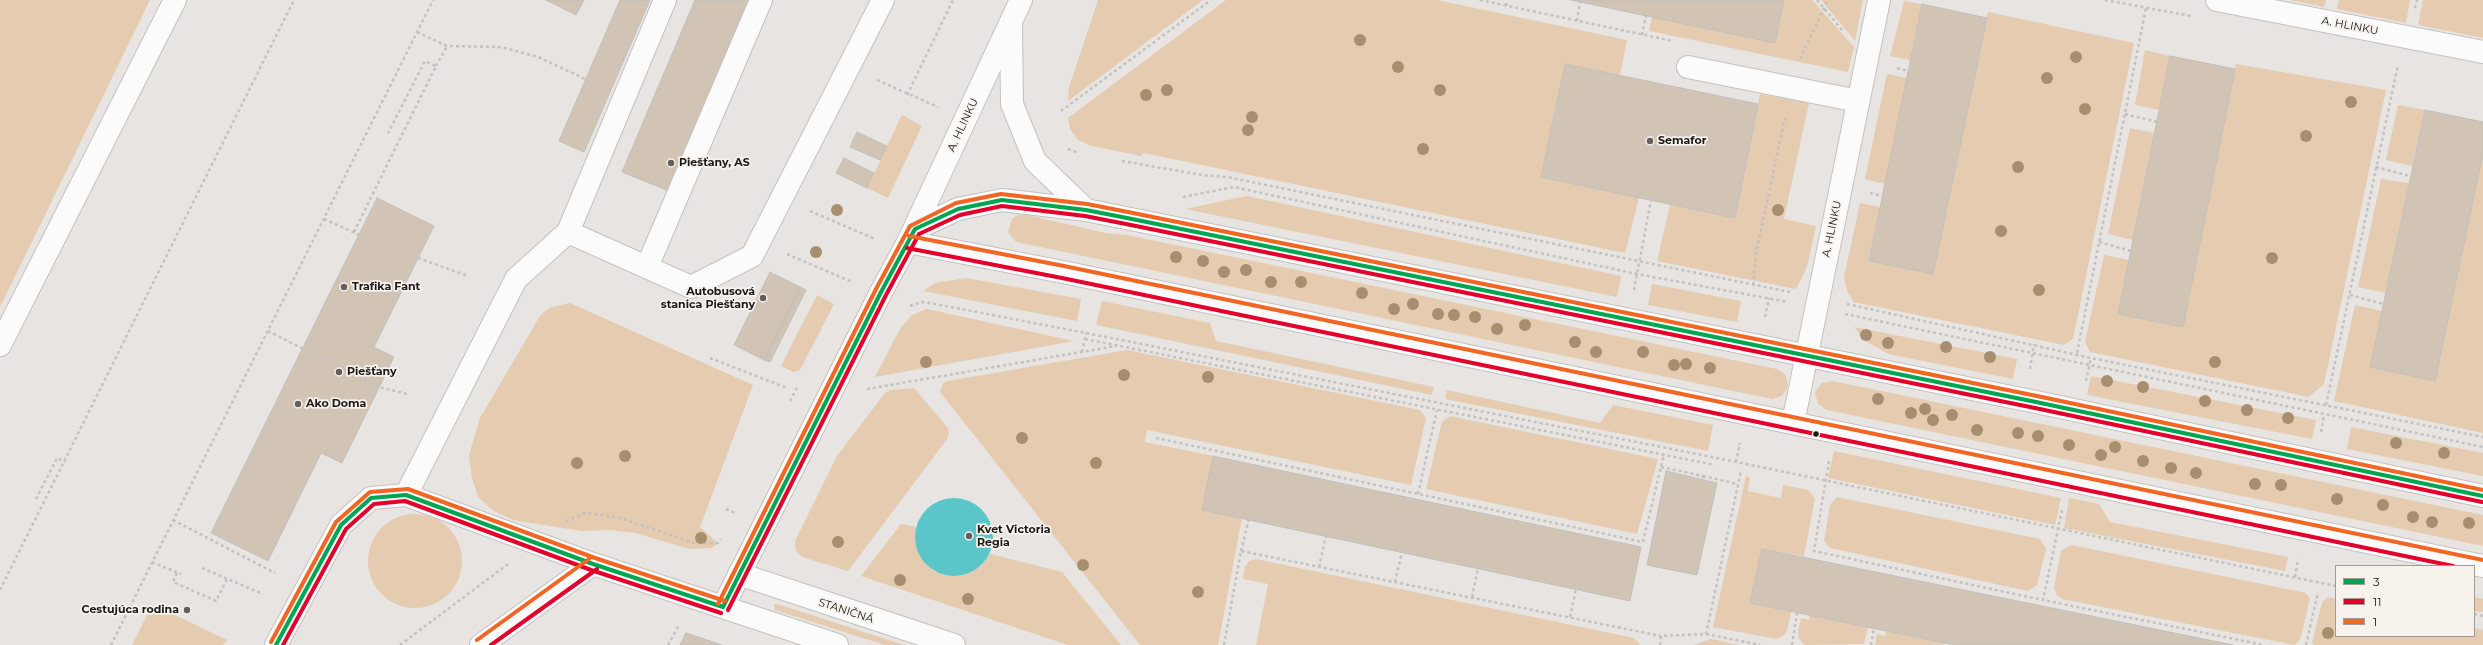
<!DOCTYPE html>
<html>
<head>
<meta charset="utf-8">
<style>
  body { margin:0 }
  #map { position:relative; width:2483px; height:645px; overflow:hidden; background:#e7e4e2; font-family:Montserrat,sans-serif }
  canvas { display:block }
  .legend { position:absolute; left:2335px; top:565px; width:140px; height:72px; box-sizing:border-box; background:#f7f2ec; border:1px solid #9f9b96; margin:0; padding:5px 7px; list-style:none; font-size:12px; color:#1a1816 }
  .legend li { display:flex; align-items:center; gap:8px; height:20px }
  .legend b { width:20px; border:1px solid #9f9b96 }
</style>
</head>
<body>
<div id="map">
<canvas width="2483" height="645"></canvas>
<ul class="legend">
<li><b style="height:5px;background:#00a651"></b>3</li>
<li><b style="height:5px;background:#e4002b"></b>11</li>
<li><b style="height:5px;background:#f26522"></b>1</li>
</ul>
</div>
<script>
const c = document.querySelector('canvas').getContext('2d');
c.lineJoin = 'round';
function fill(path, color) { c.fillStyle = color; c.fill(path, 'evenodd'); }
const poly = rows => new Path2D(rows.map(r => 'M' + r).join(''));
function stroke(path, color, width, dash) { c.strokeStyle = color; c.lineWidth = width; c.lineCap = dash ? 'butt' : 'round'; c.setLineDash(dash || []); c.stroke(path); }
function drawText(font, color, halo, rows, align = 'center') {
  c.font = font + ' Montserrat,sans-serif'; c.lineWidth = 3.5; c.setLineDash([]); c.textBaseline = 'middle'; c.strokeStyle = halo; c.fillStyle = color; for (const [text, x, y, turn = 0] of rows) {
    c.save(); c.translate(x, y); c.rotate((+turn || 0) * Math.PI / 180); c.textAlign = isNaN(turn) ? turn : align; if (halo) c.strokeText(text, 0, 0); c.fillText(text, 0, 0); c.restore();
  }
}
fill(poly([
  [0,0,150,0,0,307],
  [1098,0,1203,0,1068,101,1069,87],
  [1226,0,1437,0,1627,40,1620,75,1565,64,1541,177,1639,197,1625,253,1144,153,1141,156,1092,146,1078,140,1070,129,1068,118],
  [1784,0,1812,0,1854,47,1848,72,1649,31,1652,17,1775,43],
  [1821,0,1863,0,1855,41],
  [2290,0,2326,0,2324,7],
  [2339,0,2410,0,2406,23,2337,9],
  [2423,0,2483,0,2483,38,2418,25],
  [1904,1,1922,4,1910,60,1890,56],
  [1988,12,2134,43,2073,339,2064,345,1854,302,1847,291,1844,277,1860,203,1880,207,1869,261,1933,274],
  [2145,50,2170,56,2159,110,2135,105],
  [2236,64,2386,90,2324,384,2309,397,2090,352,2085,342,2104,255,2129,260,2118,314,2183,326],
  [1887,74,1907,78,1885,184,1865,179],
  [1760,94,1809,103,1784,219,1816,226,1807,267,1796,289,1657,261,1670,205,1735,217],
  [2398,105,2425,110,2412,166,2386,160],
  [902,115,922,126,888,198,867,188],
  [2130,128,2154,133,2133,240,2108,234],
  [2483,153,2483,433,2334,401,2355,305,2382,311,2370,367,2435,380],
  [2381,179,2409,183,2386,293,2358,287],
  [1247,196,1621,276,1617,297,1185,209],
  [1017,215,1027,215,1106,233,1127,235,1777,369,1786,375,1788,387,1782,396,1772,399,1021,243,1015,241,1008,232,1012,219],
  [966,278,1081,299,1077,321,923,291,935,283],
  [1652,284,1741,301,1737,322,1648,305],
  [817,295,834,304,800,370,793,372,781,366],
  [1102,301,1210,323,1216,341,1434,387,1432,395,1096,325],
  [570,303,753,385,700,527,718,543,712,548,689,549,636,533,609,530,582,531,513,520,494,511,479,498,472,479,469,455,480,418,540,316,549,308],
  [927,309,1074,341,875,377,900,329,912,315],
  [1854,327,2017,359,2013,379,1888,354,1864,340],
  [1127,350,1420,410,1426,418,1411,485,1147,430,1145,442,1213,456,1242,518,1218,645,1140,645,940,392,944,382,948,381],
  [2091,376,2316,420,2312,439,2087,395],
  [1833,381,2483,515,2483,546,1827,410,1818,404,1815,392,1822,383],
  [914,388,948,428,949,433,947,439,848,571,802,557,796,551,795,541,837,456,885,393,891,390],
  [1447,390,1600,423,1613,405,1713,425,1708,451,1445,399],
  [1450,416,1658,459,1637,534,1426,489,1442,422],
  [2351,427,2483,453,2483,476,2347,449],
  [1834,451,2061,498,2055,525,1828,478],
  [1746,476,1750,478,1748,491,1781,498,1783,485,1808,490,1815,498,1804,556,1762,549,1750,603,1791,611,1788,628,1784,635,1776,639,1713,627],
  [1837,497,2040,539,2046,549,2037,585,2028,591,1830,548,1824,541,1830,505],
  [2069,498,2099,504,2110,522,2288,557,2285,571,2064,528],
  '368 561a47 47 0 1 1 94 0a47 47 0 1 1-94 0Z',
  [901,524,916,527,915,540,925,562,934,571,945,575,982,565,990,554,1062,572,1121,645,1068,645,861,576],
  [2071,545,2306,593,2310,599,2300,640,2294,645,2062,599,2057,595,2054,588,2061,551],
  [1256,559,1634,638,1640,645,1256,645,1268,584,1243,579,1245,567,1249,561],
  [2328,597,2336,599,2336,636,2474,636,2474,628,2483,630,2483,645,2314,645,2312,643,2322,602],
  [2474,597,2483,599,2483,612,2474,611],
  [774,604,777,604,904,645,885,645,775,610],
  [152,605,173,614,227,640,223,645,132,645],
  [1809,615,1868,627,1864,644,1805,645,1799,639,1798,631,1801,618,1809,620],
  [1886,631,1945,643,1944,645,1875,645,1877,634,1885,636],
  [1711,639,1739,645,1693,645]
]), '#e5cbb0');
fill(poly([
  '915 537a39 39 0 1 1 78 0a39 39 0 1 1-78 0Z'
]), '#5bc6ca');
const building = poly([
  [546,0,584,0,576,15,546,0],
  [620,0,650,0,584,152,559,141,620,0],
  [695,0,756,0,674,193,622,172,695,0],
  [1571,0,1784,0,1775,43,1571,0],
  [1922,4,1987,18,1933,274,1869,261,1922,4],
  [2170,56,2235,69,2183,327,2118,314,2170,56],
  [1565,64,1758,104,1735,218,1541,177,1565,64],
  [2425,110,2483,122,2483,153,2435,381,2370,367,2425,110],
  [857,132,887,146,880,160,850,147,857,132],
  [844,158,874,173,867,188,836,173,844,158],
  [377,198,434,226,374,347,394,357,342,463,321,453,268,561,211,533,377,198],
  [770,272,800,287,764,360,734,345,770,272],
  [800,287,806,290,770,362,764,360,800,287],
  [1213,456,1641,547,1630,601,1202,510,1213,456],
  [1666,471,1717,483,1697,575,1647,565,1666,471],
  [1762,549,1802,557,2233,645,1956,645,1945,643,1750,603,1762,549],
  [686,633,722,645,680,645,686,633]
]);
fill(building, '#d2c4b5');
stroke(building, '#c0bfbd', 1);
const minor = poly([
  [2217,0,2483,52],
  [1011,27,1012,104,1035,161,1086,210],
  [1688,67,1858,101],
  [915,229,958,209,1002,200,1086,210,2036,402,2483,496],
  [568,232,691,287,752,256,883,0],
  [908,242,1063,272,2483,566],
  [647,267,761,0],
  [0,345,175,0],
  [1793,423,1879,0],
  [406,495,516,279,568,232,665,0],
  [739,574,954,645],
  [723,607,881,292,908,242,1021,0],
  [276,645,341,525,371,498,406,495,593,564,837,645],
  [481,645,593,564]
]);
stroke(minor, '#c4c1c0', 24);
stroke(poly([
  [1480,0,1673,41],
  [1817,0,1842,30],
  [2105,0,2191,16],
  [1506,6,1507,0],
  [2415,8,2417,0],
  [1577,21,1580,2],
  [417,32,447,46,501,47,538,57,596,84],
  [1642,35,1646,16],
  [1800,59,1828,0],
  [436,66,447,46],
  [1897,68,1908,71],
  [877,80,938,107],
  [907,95,953,0],
  [1061,111,1211,0],
  [2125,114,2157,122],
  [1068,149,1079,153],
  [1122,161,1202,175,1227,177,1790,292],
  [2376,167,2410,176],
  [1870,193,1882,196],
  [1183,197,1234,187,1637,274,1788,302],
  [810,211,875,239],
  [324,219,359,235],
  [354,232,436,66,425,61,388,133],
  [2099,242,2131,251],
  [787,254,852,282],
  [418,258,468,276],
  [1753,285,1756,253,1785,118],
  [1634,290,1651,200],
  [2350,295,2383,304],
  [1847,304,2091,358,2483,437],
  [910,306,922,302,935,304,1086,333,1717,458,2336,586],
  [1845,314,2483,447],
  [1765,317,1769,298],
  [268,331,379,387,407,394],
  [1085,339,1715,465],
  [1082,352,1086,333],
  [2077,353,2146,8],
  [710,358,787,388],
  [2030,369,2034,344],
  [2086,381,2091,358],
  [867,389,1116,346],
  [790,401,798,386],
  [2326,405,2398,65],
  [2321,432,2324,415],
  [1156,438,1643,542,1664,454],
  [1829,461,1814,551,2043,600],
  [1736,462,1740,443],
  [1661,467,1703,476,1702,479],
  [1703,476,1738,484],
  [1418,494,1437,410],
  [36,499,57,458,65,462],
  [726,509,737,514],
  [2062,510,2043,600,2264,645],
  [173,520,275,573],
  [566,521,585,513,617,517,694,543,718,543,721,539],
  [1241,551,1249,519],
  [152,562,181,574],
  [1319,567,1326,536],
  [202,568,263,594],
  [177,573,173,582,216,601,227,579],
  [2295,577,2298,559],
  [1395,582,1402,552],
  [0,590,294,0],
  [1472,597,1478,568],
  [2474,614,2483,616],
  [1570,617,1576,589],
  [1706,634,1760,645],
  [111,645,433,0],
  [400,645,508,564],
  [668,645,679,625],
  [1224,645,1241,551,1661,636],
  [1660,645,1661,636,1706,634,1741,471],
  [1792,645,1797,613],
  [1871,645,1874,628],
  [1949,645,1950,644],
  [2306,645,2318,592]
]), '#c3c2c1', 2.5, [3, 3]);
stroke(minor, '#fbfbfb', 22);
stroke(poly([
  [723,607,881,292,915,229,958,209,1002,200,1086,210,1127,218,2036,402,2483,496],
  [276,645,341,525,371,498,406,495,593,564,723,607]
]), '#00a651', 4);
stroke(poly([
  [907,248,1062,278,2453,566],
  [728,610,886,295,919,234,960,215,1002,206,1085,216,1126,224,2035,408,2482,502],
  [283,645,346,529,374,504,405,501,591,570,721,613],
  [491,645,597,569]
]), '#e4002b', 4);
stroke(poly([
  [909,236,1064,266,2483,560],
  [718,604,876,289,910,226,956,203,1001,194,1087,204,1128,212,2037,396,2483,490],
  [477,640,589,559],
  [271,642,336,522,370,492,408,489,595,558,725,601]
]), '#f26522', 4);
c.fillStyle = '#a78e6e';
for (const [x, y] of [
  [1360,40],
  [2076,57],
  [1398,67],
  [2047,78],
  [1167,90],
  [1440,90],
  [1146,95],
  [2351,102],
  [2085,109],
  [1252,117],
  [1248,130],
  [2306,136],
  [1423,149],
  [2018,167],
  [837,210],
  [1778,210],
  [2001,231],
  [816,252],
  [1176,257],
  [2272,258],
  [1203,261],
  [1246,270],
  [1224,272],
  [1271,282],
  [1301,282],
  [2039,290],
  [1362,293],
  [1413,304],
  [1394,309],
  [1438,314],
  [1454,315],
  [1475,317],
  [1525,325],
  [1497,329],
  [1866,335],
  [1575,342],
  [1888,343],
  [1946,347],
  [1596,352],
  [1643,352],
  [1990,357],
  [926,362],
  [2215,362],
  [1686,364],
  [1674,365],
  [1710,368],
  [1124,375],
  [1208,377],
  [2107,381],
  [2143,387],
  [1878,399],
  [2205,401],
  [1925,409],
  [2247,410],
  [1911,413],
  [1952,415],
  [2288,418],
  [1933,420],
  [1977,430],
  [2018,433],
  [2038,436],
  [1022,438],
  [2396,443],
  [2069,445],
  [2115,447],
  [2444,453],
  [2101,455],
  [625,456],
  [2143,461],
  [577,463],
  [1096,463],
  [2171,468],
  [2196,473],
  [2255,484],
  [2281,485],
  [2337,499],
  [2383,505],
  [2413,517],
  [2432,522],
  [2469,523],
  [701,538],
  [838,542],
  [1083,565],
  [900,580],
  [1198,592],
  [968,599],
  [2328,633]
]) { c.beginPath(); c.arc(x, y, 6, 0, 2 * Math.PI); c.fill(); }
for (const [x, y, r, color] of [
  [1650,141,4,"#625f5d"],
  [671,163,4,"#625f5d"],
  [344,287,4,"#625f5d"],
  [763,298,4,"#625f5d"],
  [339,372,4,"#625f5d"],
  [298,404,4,"#625f5d"],
  [1816,434,3.5,"#1a1816"],
  [969,536,4,"#625f5d"],
  [187,610,4,"#625f5d"]
]) { const dot = new Path2D(); dot.arc(x, y, r, 0, 2 * Math.PI); c.fillStyle = color; c.fill(dot); stroke(dot, '#f7f2ec', 1.5); }
drawText('11px', '#1a1816', '#f7f2ec', [
  ["A. HLINKU",2350,26,11],
  ["A. HLINKU",963,125,-65],
  ["A. HLINKU",1832,229,-78],
  ["STANIČNÁ",846,611,18]
]);
drawText('bold 11px', '#1a1816', '#f7f2ec', [
  ["Semafor",1658,141],
  ["Piešťany, AS",679,163],
  ["Trafika Fant",352,287],
  ["Autobusová",755,292,"right"],
  ["stanica Piešťany",755,305,"right"],
  ["Piešťany",347,372],
  ["Ako Doma",306,404],
  ["Kvet Victoria",977,530],
  ["Regia",977,543],
  ["Cestujúca rodina",179,610,"right"]
], 'left');
</script>
</body>
</html>
